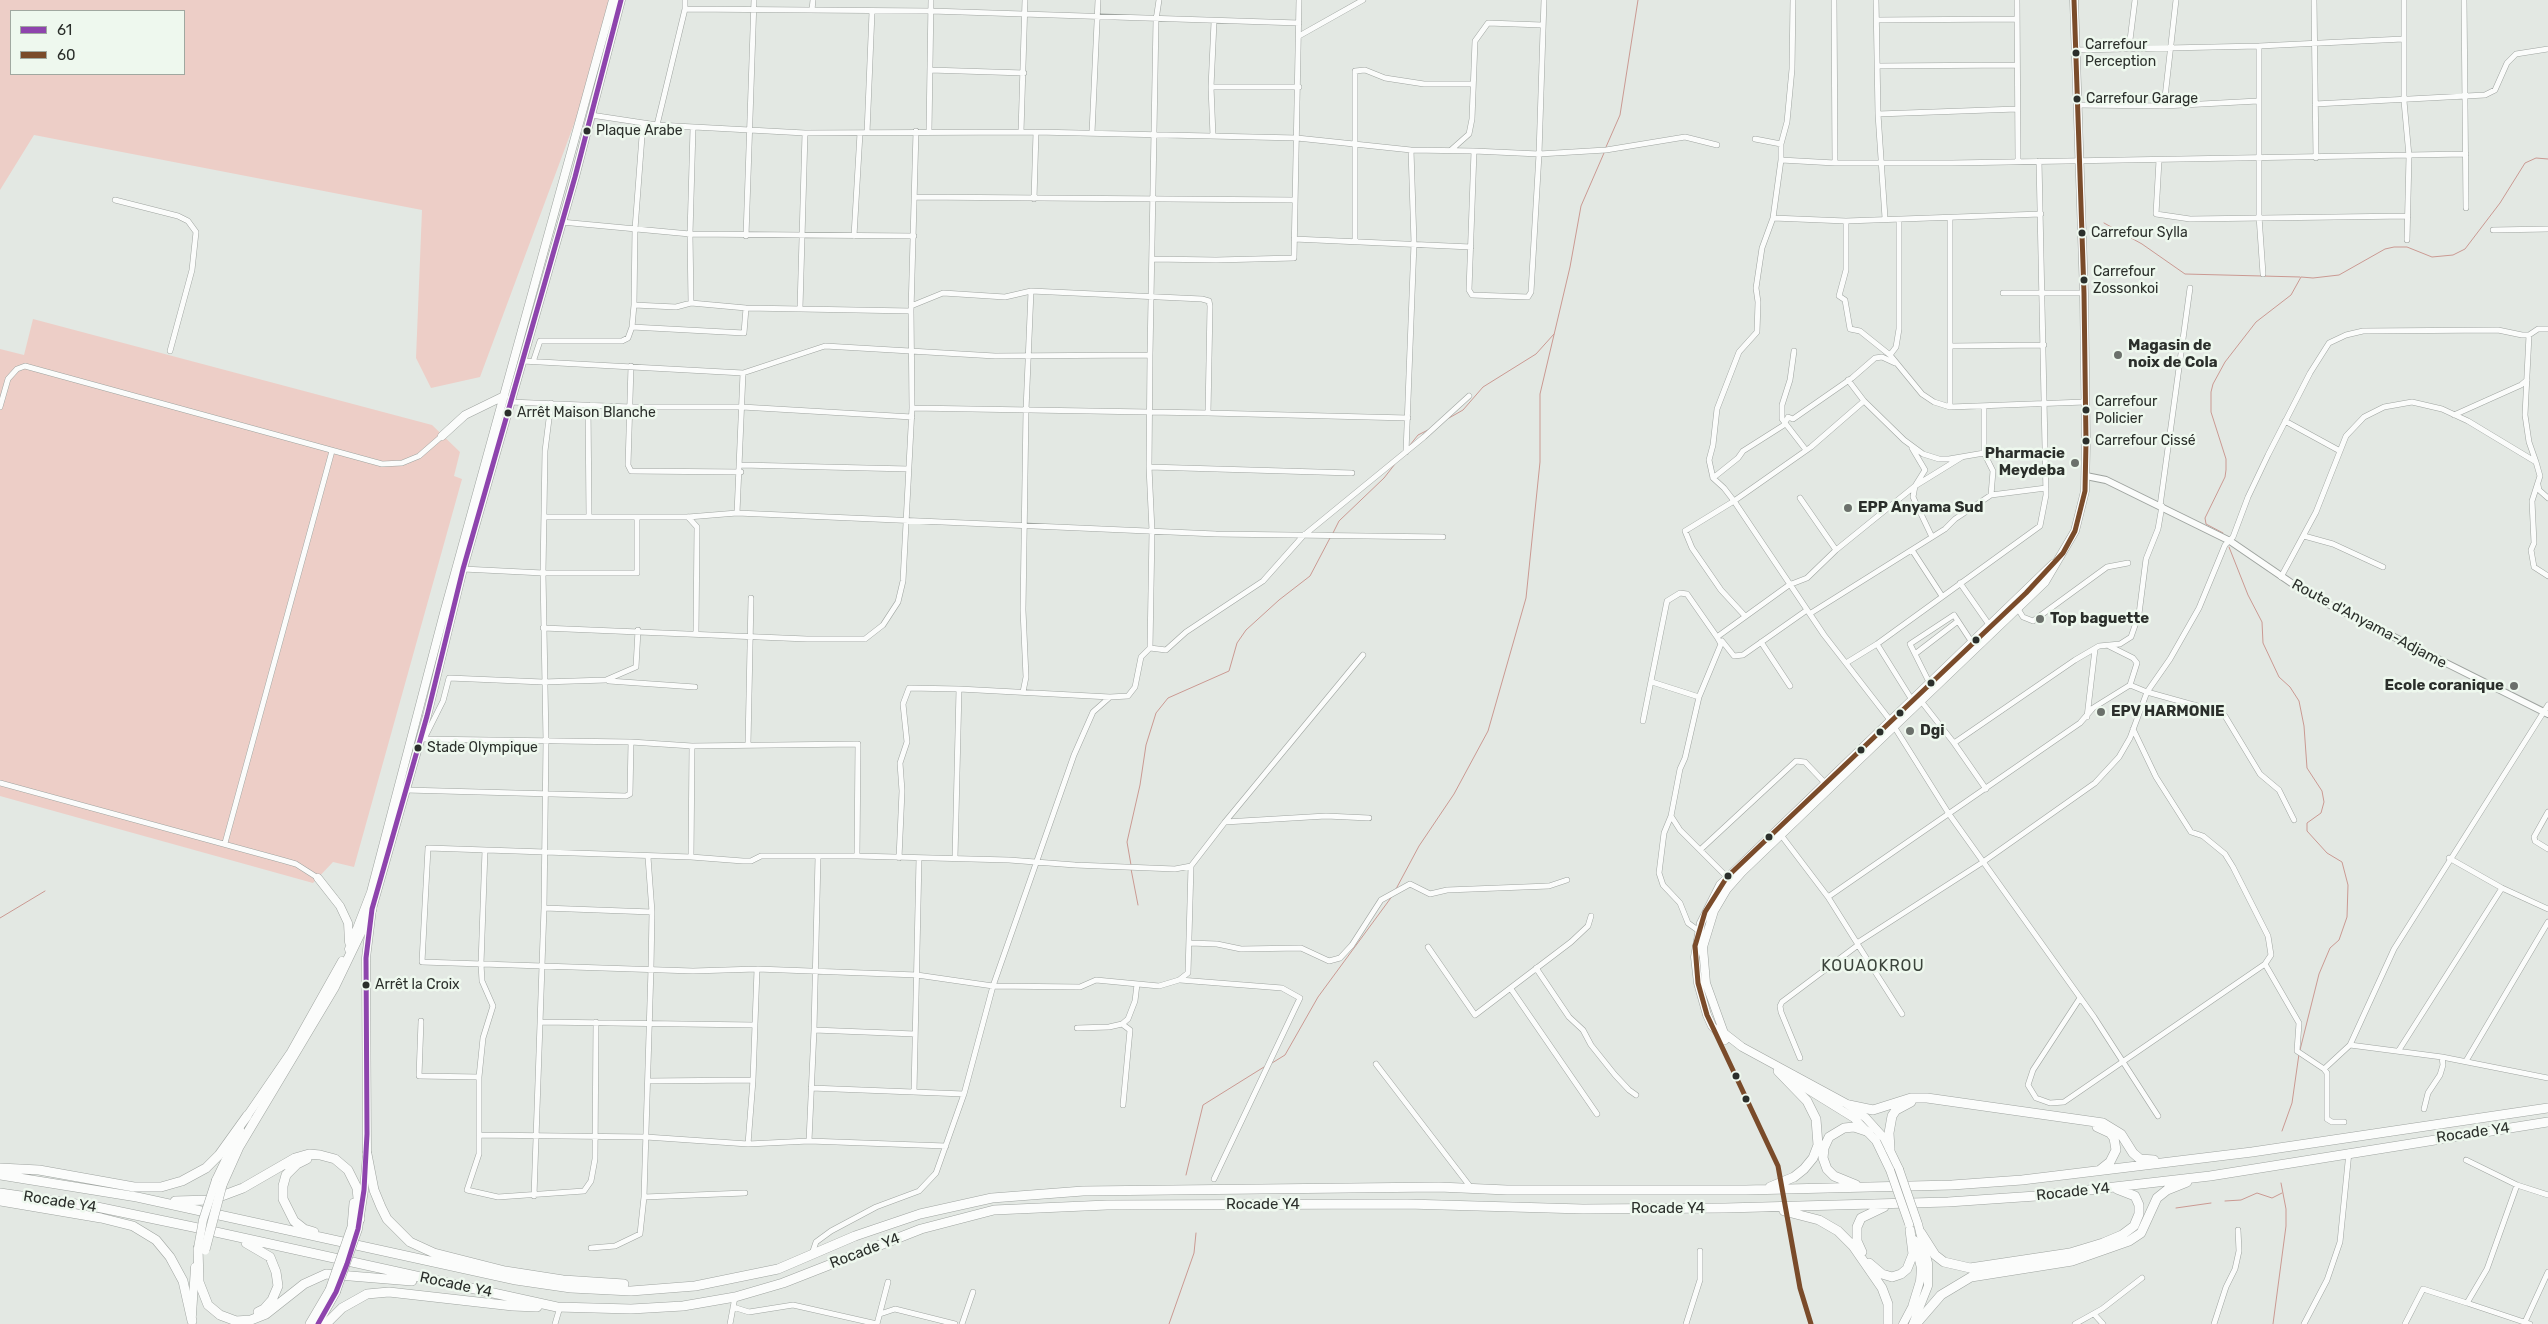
<!DOCTYPE html>
<html>
<head>
<meta charset="utf-8">
<style>
  body { margin:0 }
  #map { position:relative; width:2548px; height:1324px; overflow:hidden; background:#e3e8e3; font-family:Rubik,sans-serif }
  canvas { display:block }
  .legend { position:absolute; left:10px; top:10px; width:175px; height:65px; box-sizing:border-box; background:#eef8ee; border:1px solid #a0a8a0; margin:0; padding:6px 9px; list-style:none; font-size:15px; color:#2b2f2b }
  .legend li { display:flex; align-items:center; gap:10px; height:25px }
  .legend b { width:25px; border:1px solid #a0a8a0 }
</style>
</head>
<body>
<div id="map">
<canvas width="2548" height="1324"></canvas>
<ul class="legend">
<li><b style="height:6px;background:#8e44ad"></b>61</li>
<li><b style="height:6px;background:#7a4b2a"></b>60</li>
</ul>
</div>
<script>
const c = document.querySelector('canvas').getContext('2d');
c.lineJoin = 'round';
function fill(path, color) { c.fillStyle = color; c.fill(path, 'evenodd'); }
const poly = rows => new Path2D(rows.map(r => 'M' + r).join(''));
function stroke(path, color, width, dash) { c.strokeStyle = color; c.lineWidth = width; c.lineCap = dash ? 'butt' : 'round'; c.setLineDash(dash || []); c.stroke(path); }
function drawText(font, color, halo, rows, align = 'center') {
  c.font = font + ' Rubik,sans-serif'; c.lineWidth = 5; c.setLineDash([]); c.textBaseline = 'middle'; c.strokeStyle = halo; c.fillStyle = color; for (const [text, x, y, turn = 0] of rows) {
    c.save(); c.translate(x, y); c.rotate((+turn || 0) * Math.PI / 180); c.textAlign = isNaN(turn) ? turn : align; if (halo) c.strokeText(text, 0, 0); c.fillText(text, 0, 0); c.restore();
  }
}
fill(poly([
  [0,0,611,0,587,89,480,377,431,388,416,358,422,210,34,135,0,190],
  [11,11,184,11,184,74,11,74],
  [33,319,432,425,460,452,454,476,462,479,354,867,333,862,313,883,0,796,0,349,24,355]
]), '#edcec7');
stroke(poly([
  [1606,147,1620,115,1638,0],
  [2104,223,2142,244,2185,274,2300,277],
  [1449,418,1463,410,1483,387,1536,354,1554,334],
  [1410,445,1418,435,1430,429],
  [1333,533,1339,521,1384,478,1395,464],
  [2223,533,2206,524,2205,518,2225,477,2226,470,2226,459,2211,412,2211,392,2213,384,2225,362,2256,322,2291,295,2301,277,2313,278,2339,275,2385,249,2394,247,2407,247,2432,257,2453,255,2465,249,2500,203,2525,163,2536,158,2548,159],
  [2229,547,2248,595,2262,622,2263,643,2279,677,2290,687,2299,701,2304,726,2307,768,2322,791,2324,802,2321,813,2307,823,2307,831,2327,853,2342,862,2348,885,2347,917,2339,940,2330,948,2319,974,2300,1050],
  [1131,865,1127,842,1140,785,1146,745,1156,713,1168,698,1229,671,1237,643,1246,630,1279,600,1310,576,1330,538],
  [1131,869,1138,905],
  [1396,889,1419,846,1454,794,1488,731,1526,598,1540,462,1540,394,1570,267,1581,206,1604,153],
  [0,918,45,891],
  [1272,1063,1285,1055,1318,997,1393,895],
  [2282,1131,2292,1103,2299,1054],
  [1186,1175,1203,1105,1264,1067],
  [2225,1201,2241,1200,2257,1193,2272,1198,2282,1193],
  [2176,1208,2211,1203],
  [1169,1324,1194,1253,1196,1233],
  [2273,1324,2286,1226,2286,1209,2281,1183]
]), '#ca9992', 1);
const minor = poly([
  [1544,0,1539,154,1606,150,1685,137,1717,145],
  [1793,0,1792,69,1787,122,1781,144,1781,160,1773,218,1762,248,1756,288,1758,302,1757,332,1739,352,1717,409,1713,445,1709,460,1713,478,1724,488,1734,501,1824,635,1890,720,1949,814,2094,1017,2158,1116],
  [1834,0,1835,163],
  [1876,0,1878,114,1885,218],
  [2017,0,2018,161],
  [2314,0,2316,158],
  [2404,0,2404,101,2409,156,2407,240],
  [2464,0,2466,208],
  [685,9,931,11,1299,23],
  [812,10,813,0],
  [1877,20,2016,19],
  [1299,36,1363,0],
  [2259,46,2259,216,2263,274],
  [2129,48,2135,0],
  [2077,50,2259,46,2403,39],
  [1878,66,2017,65],
  [930,70,1024,73],
  [1211,87,1299,87],
  [2315,104,2485,95,2495,90,2507,63,2516,54,2548,49],
  [2078,105,2164,106,2258,101],
  [2164,106,2176,0],
  [1878,114,2017,109],
  [591,115,657,125,805,133,1036,132,1297,138,1411,150,1474,151,1539,154,1531,292,1528,297,1472,295,1469,290,1474,151],
  [657,125,685,9,685,0],
  [929,131,931,0],
  [1021,132,1025,0],
  [867,133,872,12],
  [1092,133,1098,0],
  [1213,136,1211,87,1214,22],
  [1755,139,1781,144],
  [1451,150,1469,134,1472,119,1475,41,1488,23,1542,25],
  [1781,160,1835,163,1952,163,2466,154],
  [2159,160,2156,214,2190,219,2408,216],
  [915,197,1294,200],
  [1034,199,1036,132],
  [115,200,178,216,188,221,196,232,192,270,170,351],
  [1773,218,1846,221,2041,214],
  [1950,219,1950,407],
  [1899,220,1899,329,1896,347,1890,355,1922,394,1934,402,1950,407,2085,402],
  [1846,221,1846,270,1839,296,1845,300,1850,329,1860,331,1890,355],
  [561,222,690,234,914,236],
  [2493,230,2548,229],
  [746,236,754,0],
  [854,236,860,133],
  [1294,239,1471,247],
  [1355,240,1355,71,1365,70,1385,78,1424,84,1473,84],
  [1153,259,1216,260,1294,258,1299,0],
  [2003,293,2084,293],
  [691,303,690,234,693,128],
  [634,305,676,307,691,303,746,308,911,311],
  [911,306,943,293,1005,297,1031,291,1202,299,1209,301,1210,306,1208,413,912,408],
  [800,308,805,133],
  [632,327,744,333,746,308],
  [2529,335,2525,415,2529,442,2536,462],
  [1951,346,2044,345],
  [1794,351,1790,380,1782,405,1782,419,1806,450],
  [522,361,743,373,825,346,995,356,1150,355],
  [533,362,540,341,622,341,628,338,632,327,634,305,635,229,643,123],
  [631,366,628,465,631,471,741,472],
  [1848,380,1864,401,1904,440,1923,454,1939,459,1949,459,1984,453],
  [510,402,630,407,742,407,912,417],
  [588,405,589,517],
  [0,407,8,379,17,369,25,366,382,464,402,463,419,456,442,436],
  [1984,407,1984,453,1993,471,1991,495],
  [1208,413,1408,418],
  [2454,415,2521,385,2527,380],
  [2285,421,2340,451],
  [1912,448,1925,470,1915,486,1913,497,1932,537],
  [1406,452,1414,243,1411,150],
  [741,465,909,469],
  [1149,467,1352,473],
  [1713,478,1738,458,1743,451,1784,425,1788,417,1793,419,1852,378,1875,358,1882,357,1895,363],
  [2538,485,2539,490,2548,498],
  [1800,498,1836,550],
  [2160,506,2190,288],
  [737,513,743,373],
  [545,517,688,517,737,513,1216,534,1443,537],
  [688,517,697,527,696,633],
  [2304,536,2333,544,2383,567],
  [1912,550,1942,596],
  [463,569,543,573,637,573,637,517],
  [2281,577,2316,512,2346,436,2364,417,2384,407,2412,402,2442,409,2468,421,2536,462,2540,476,2532,501,2534,543,2531,550,2534,567,2548,576],
  [1960,583,1990,626],
  [2018,609,2023,617,2033,621,2107,567,2128,563],
  [1811,613,1945,529,1955,519,1991,495,2046,488],
  [1745,616,1721,590,1692,548,1685,531,1734,501,1811,447,1864,401],
  [543,628,807,639,865,639,883,625,898,602,903,581,912,408,911,311,916,131],
  [1722,641,1734,656,1743,655,1807,610],
  [1761,642,1790,686],
  [1877,644,1912,700],
  [2109,646,2133,658,2137,663,2130,685],
  [1150,648,1166,650,1186,632,1263,581,1303,536,1424,437,1469,396],
  [1915,654,1958,621],
  [1846,663,1877,644,2040,526,2046,495,2039,161],
  [609,681,695,687],
  [1652,682,1699,697],
  [1930,684,1910,644,1954,615,1973,644],
  [1023,692,1026,677,1023,610,1026,410,1031,291],
  [1921,701,1954,743,1986,789],
  [2087,717,2095,649],
  [1643,721,1667,601,1680,593,1687,594,1717,637],
  [2133,729,2156,777,2191,832,2203,836,2225,854,2233,867,2268,936,2271,955,2265,964,2299,1023,2297,1051,2324,1069,2327,1073,2327,1119,2332,1122,2344,1122],
  [420,739,631,742,692,746,858,744,857,856],
  [424,739,443,701,449,678,543,682,606,680,636,667,638,630],
  [1954,743,2075,660,2099,646,2120,644,2131,637,2139,614,2146,559,2158,529,2162,506],
  [748,744,751,598],
  [0,783,282,860,296,864,318,878],
  [406,790,626,796,630,794,631,742],
  [2548,812,2534,837,2535,841,2548,849],
  [1671,816,1664,833,1659,873,1663,885,1680,903,1688,923,1699,931],
  [1225,822,1326,816,1369,818],
  [1781,835,1828,897,1857,943],
  [225,843,332,451],
  [485,850,481,964,482,981,493,1006,483,1038,479,1077,479,1154,467,1190,498,1197,584,1191,591,1181,595,1159,596,1022],
  [1700,850,1796,761,1805,762,1824,782],
  [691,857,692,746],
  [899,858,902,791,900,763,907,742,903,704,909,688,959,689],
  [955,858,959,689,1110,697],
  [2449,858,2502,888,2548,909],
  [1191,866,1188,973,1179,980,1159,986,1096,980,1080,987,993,986,917,975,757,969,693,971,422,962,428,848,691,857,743,861,751,861,761,856,857,856,1009,860,1075,865,1175,869,1191,866,1225,822,1363,655],
  [1729,879,1680,830,1671,816,1680,769,1685,758,1699,697,1721,644,1717,637,1789,585,1807,578,1836,550,1915,486,1962,457],
  [1828,897,2080,723,2093,708,2130,685,2147,692,2219,712,2225,716,2260,774,2279,790,2294,820],
  [544,908,652,912],
  [1190,943,1217,944,1241,949,1301,948,1329,961,1340,958,1352,945,1381,900,1410,884,1430,894,1447,890,1549,886,1567,880],
  [1858,945,1902,1014],
  [1428,947,1475,1015,1571,942,1588,926,1591,916],
  [1536,968,1569,1017,1583,1030,1591,1045,1615,1075,1629,1090,1636,1095],
  [1180,980,1282,988,1300,998,1214,1179],
  [1511,989,1597,1114],
  [2080,998,2033,1070,2028,1085,2036,1098,2050,1103,2064,1102,2265,964],
  [421,1021,419,1076,479,1077],
  [541,1022,754,1025],
  [1122,1024,1130,1030,1123,1105],
  [1077,1028,1109,1027,1122,1024,1128,1019,1135,1001,1137,984],
  [814,1030,915,1034],
  [2350,1045,2442,1057,2548,1078],
  [2399,1050,2502,888],
  [1800,1058,1781,1012,1780,1006,1782,1002,1858,945,1857,943,1983,862,2095,783,2119,757,2130,738,2147,692,2170,659,2199,608,2225,545,2233,537,2248,497,2268,455,2310,373,2329,343,2346,335,2363,331,2498,330,2522,335,2529,335,2538,329,2548,329],
  [2466,1061,2548,922],
  [1376,1064,1472,1189],
  [2324,1069,2350,1045,2394,949,2548,705],
  [648,1081,753,1080],
  [811,1088,964,1094],
  [914,1092,919,858],
  [2424,1109,2428,1093,2440,1075,2443,1065,2442,1057],
  [479,1135,646,1137,748,1144,809,1141,946,1146],
  [809,1141,814,1030,818,857],
  [748,1144,753,1080,757,969],
  [2466,1160,2517,1185,2548,1195],
  [2517,1185,2487,1269,2467,1303,2530,1324],
  [534,1196,544,908,546,741,543,573,545,451,551,403],
  [644,1197,745,1193],
  [591,1248,615,1246,640,1234,644,1197,651,968,652,912,648,857],
  [812,1254,816,1242,831,1231,876,1207,919,1191,936,1173,964,1094,993,986,1074,755,1093,712,1110,697,1128,696,1135,687,1141,657,1150,648,1152,531,1149,467,1150,355,1156,20,1159,0],
  [733,1307,749,1312,793,1305,877,1324],
  [880,1314,895,1309,955,1324],
  [2094,1314,2103,1324],
  [2525,1322,2548,1272],
  [555,1324,560,1307],
  [730,1324,735,1297],
  [877,1324,888,1282],
  [962,1324,973,1292],
  [1686,1324,1700,1280,1700,1251],
  [2075,1324,2102,1309,2142,1278],
  [2214,1324,2226,1287,2235,1269,2239,1251,2238,1230],
  [2304,1324,2327,1280,2340,1242,2349,1152],
  [2405,1324,2423,1289,2467,1303]
]);
const tertiary = poly([
  [2086,476,2106,480,2230,541,2306,593,2548,714]
]);
const primary = poly([
  [442,436,465,415,504,396],
  [318,878,340,906,348,923,349,942],
  [349,949,371,892,444,613,613,0],
  [1725,1040,1712,1026,1707,1015,1698,983,1695,957,1701,923,1720,885,2053,564],
  [1786,1076,1854,1118,1876,1141,1890,1170],
  [245,1119,291,1052,342,961],
  [1899,1169,1884,1138,1866,1118,1849,1105,1742,1047,1724,1033,1706,983,1703,947,1714,911,1727,889,1742,872,2045,582,2075,531,2085,491,2086,442,2084,293,2074,0],
  [216,1180,240,1130],
  [358,1229,364,1190,367,1154,366,958,372,909,427,716,463,569,575,177,621,0],
  [192,1315,195,1267],
  [318,1324,336,1292],
  [1903,1324,1912,1307,1920,1281,1921,1268,1914,1240],
  [1913,1324,1928,1286,1928,1263,1918,1224]
]);
const trunk = poly([
  [1849,1105,1873,1110,1911,1098,1927,1098,2103,1123,2121,1134,2133,1153,2140,1159,2154,1160],
  [2097,1127,2110,1133,2114,1138,2116,1150,2110,1162,2100,1170],
  [1890,1149,1889,1133,1892,1116,1896,1110,1911,1102],
  [367,1154,374,1190,381,1207,387,1219,410,1242,434,1253,505,1271,563,1280,624,1284],
  [307,1159,297,1164,286,1175,283,1186,283,1199,294,1221,304,1229,314,1232],
  [0,1168,39,1170,134,1187,161,1187,182,1181,206,1168,219,1155,247,1116],
  [0,1175,137,1197,516,1280,571,1288,631,1291,695,1286,778,1269,855,1236,920,1214,992,1198,1083,1191,1439,1187,1507,1190,1746,1190,1952,1185,2022,1180,2252,1152,2548,1108],
  [222,1185,239,1147,334,988,372,909],
  [1856,1185,1834,1176,1827,1169,1823,1158,1824,1148,1829,1137,1844,1128,1854,1127,1869,1132],
  [1770,1187,1794,1177,1804,1169,1813,1158,1818,1145,1816,1119,1807,1101,1778,1071],
  [0,1193,97,1207,193,1227,557,1307,631,1309,683,1306,735,1297,783,1283,921,1229,994,1210,1107,1205,1407,1204,1583,1209,1725,1208,1948,1202,2036,1196,2210,1176,2548,1122],
  [0,1201,101,1218,133,1226,156,1240,170,1257,183,1281,192,1321],
  [175,1201,211,1200,243,1188,295,1158,309,1154,320,1155,335,1159,348,1170,357,1188,360,1219],
  [1784,1211,1819,1220,1838,1231,1853,1246,1882,1288,1888,1304,1888,1324],
  [352,1227,354,1203],
  [1921,1233,1935,1255,1944,1262,1970,1268,2070,1253,2103,1243,2122,1235,2134,1226,2139,1214,2139,1205,2135,1196,2117,1189],
  [246,1243,270,1257,276,1272,278,1286,272,1300,264,1309,258,1312],
  [198,1248,199,1282,208,1305,220,1315,236,1321,251,1320,266,1314,304,1284,326,1274,412,1281],
  [1862,1252,1857,1241,1857,1227,1861,1218,1884,1207],
  [1869,1263,1882,1274,1892,1277,1901,1274,1907,1269,1913,1254,1910,1230],
  [310,1324,330,1290],
  [326,1324,342,1308,367,1294,389,1292,513,1306,537,1307],
  [1916,1324,1941,1295,1971,1277,2072,1261,2129,1241,2141,1233,2157,1198,2167,1190,2187,1182]
]);
stroke(minor, '#9fa4a0', 6);
stroke(tertiary, '#9fa4a0', 8);
stroke(primary, '#9fa4a0', 9);
stroke(trunk, '#9fa4a0', 10);
stroke(minor, '#fbfcfb', 5);
stroke(tertiary, '#fbfcfb', 6);
stroke(primary, '#fbfcfb', 8);
stroke(trunk, '#fbfcfb', 9);
const primaryBridge = poly([
  [1899,1169,1918,1224],
  [1890,1170,1909,1224],
  [198,1248,203,1220,216,1180],
  [336,1292,358,1229]
]);
const trunkBridge = poly([
  [205,1250,222,1185],
  [330,1290,352,1227]
]);
stroke(primaryBridge, '#9fa4a0', 9, []);
stroke(trunkBridge, '#9fa4a0', 10, []);
stroke(primaryBridge, '#fbfcfb', 8);
stroke(trunkBridge, '#fbfcfb', 9);
stroke(poly([
  [318,1324,336,1292,347,1264,358,1229,364,1190,367,1134,366,958,372,909,427,716,463,569,575,177,621,0]
]), '#8e44ad', 5);
stroke(poly([
  [1811,1324,1800,1288,1778,1166,1707,1015,1698,983,1695,946,1705,912,1727,877,2026,593,2063,553,2075,531,2085,491,2086,442,2084,293,2074,0]
]), '#7a4b2a', 5);
for (const [x, y, r, color] of [
  [2076,53,4.5,"#2b2f2b"],
  [2077,99,4.5,"#2b2f2b"],
  [587,131,4.5,"#2b2f2b"],
  [2082,233,4.5,"#2b2f2b"],
  [2084,280,4.5,"#2b2f2b"],
  [2118,355,5,"#6b706b"],
  [2086,410,4.5,"#2b2f2b"],
  [508,413,4.5,"#2b2f2b"],
  [2086,441,4.5,"#2b2f2b"],
  [2075,463,5,"#6b706b"],
  [1848,508,5,"#6b706b"],
  [2040,619,5,"#6b706b"],
  [1976,640,4.5,"#2b2f2b"],
  [1931,683,4.5,"#2b2f2b"],
  [2514,686,5,"#6b706b"],
  [2101,712,5,"#6b706b"],
  [1900,713,4.5,"#2b2f2b"],
  [1910,731,5,"#6b706b"],
  [1880,732,4.5,"#2b2f2b"],
  [418,748,4.5,"#2b2f2b"],
  [1861,750,4.5,"#2b2f2b"],
  [1769,837,4.5,"#2b2f2b"],
  [1728,876,4.5,"#2b2f2b"],
  [366,985,4.5,"#2b2f2b"],
  [1736,1076,4.5,"#2b2f2b"],
  [1746,1099,4.5,"#2b2f2b"]
]) { const dot = new Path2D(); dot.arc(x, y, r, 0, 2 * Math.PI); c.fillStyle = color; c.fill(dot); stroke(dot, '#eef8ee', 2); }
drawText('14px', '#2b2f2b', '#eef8ee', [
  ["Carrefour",2085,45],
  ["Perception",2085,62],
  ["Carrefour Garage",2086,99],
  ["Plaque Arabe",596,131],
  ["Carrefour Sylla",2091,233],
  ["Carrefour",2093,272],
  ["Zossonkoi",2093,289],
  ["Carrefour",2095,402],
  ["Policier",2095,419],
  ["Arrêt Maison Blanche",517,413],
  ["Carrefour Cissé",2095,441],
  ["Stade Olympique",427,748],
  ["Arrêt la Croix",375,985]
], 'left');
drawText('bold 15px', '#2b2f2b', '#eef8ee', [
  ["Magasin de",2128,346],
  ["noix de Cola",2128,363],
  ["Pharmacie",2065,454,"right"],
  ["Meydeba",2065,471,"right"],
  ["EPP Anyama Sud",1858,508],
  ["Top baguette",2050,619],
  ["Ecole coranique",2504,686,"right"],
  ["EPV HARMONIE",2111,712],
  ["Dgi",1920,731]
], 'left');
drawText('15px', '#2b2f2b', '#eef8ee', [
  ["Route d'Anyama-Adjame",2369,624,28],
  ["Rocade Y4",2473,1133,-8],
  ["Rocade Y4",2073,1192,-6],
  ["Rocade Y4",60,1202,9],
  ["Rocade Y4",1263,1205],
  ["Rocade Y4",1668,1209],
  ["Rocade Y4",865,1251,-21],
  ["Rocade Y4",456,1285,12]
]);
c.letterSpacing = '1px';
drawText('16px', '#3c443c', '#eef8ee', [
  ["KOUAOKROU",1873,966]
]);
c.letterSpacing = '0px';
</script>
</body>
</html>
